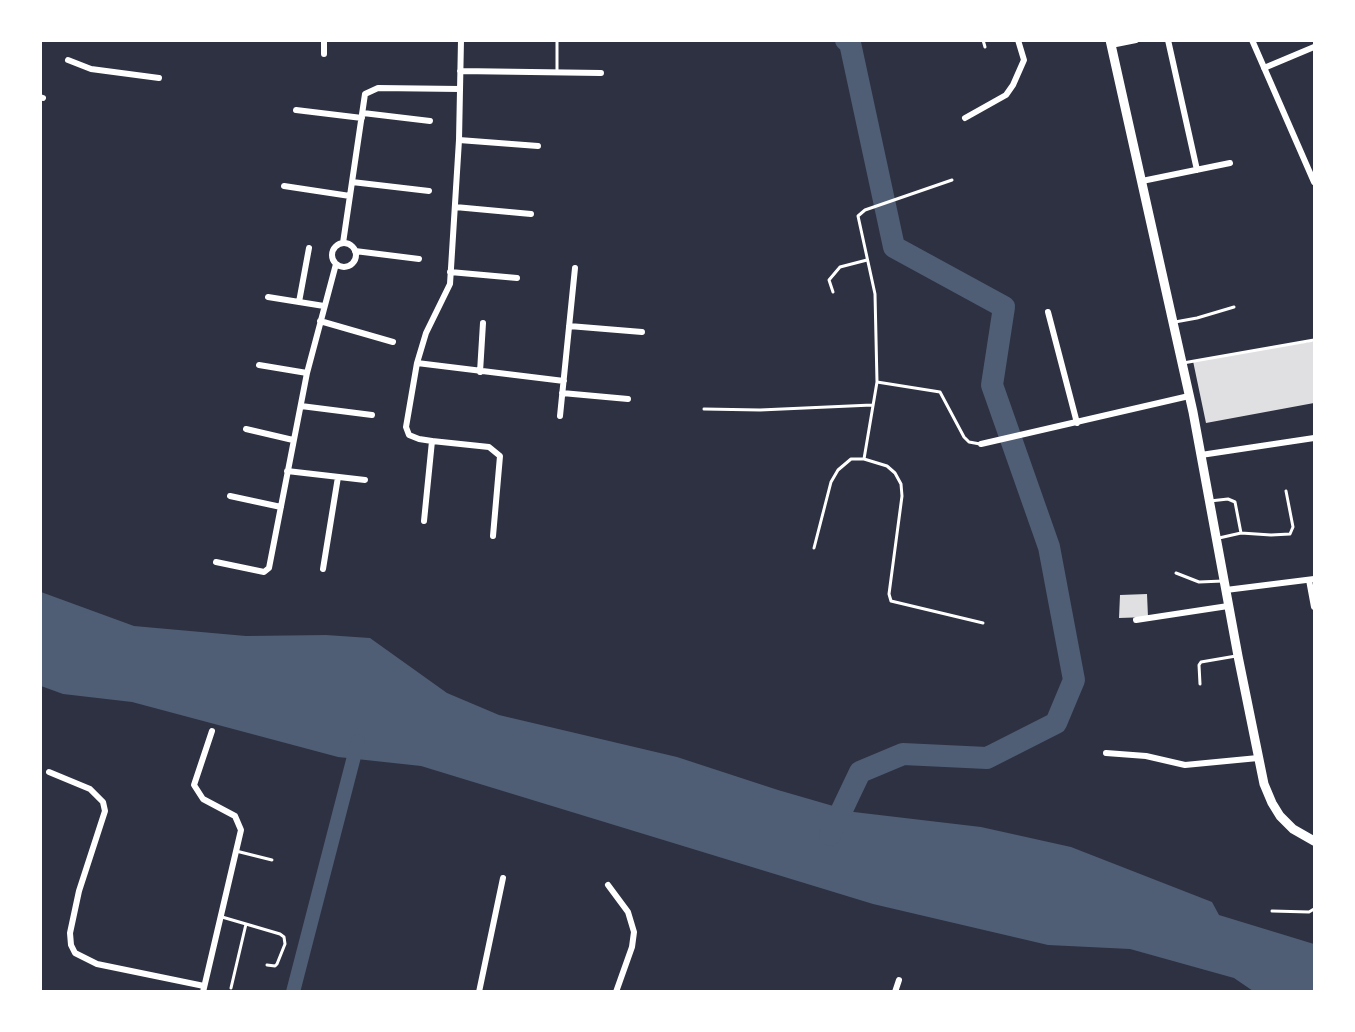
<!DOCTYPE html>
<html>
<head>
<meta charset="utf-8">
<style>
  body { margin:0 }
  #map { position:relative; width:1355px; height:1032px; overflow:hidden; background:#2d3142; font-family:"PT Sans",sans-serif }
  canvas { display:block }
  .frame { position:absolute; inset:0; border:42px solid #fff; pointer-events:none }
</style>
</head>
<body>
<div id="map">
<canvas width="1355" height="1032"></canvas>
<div class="frame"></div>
</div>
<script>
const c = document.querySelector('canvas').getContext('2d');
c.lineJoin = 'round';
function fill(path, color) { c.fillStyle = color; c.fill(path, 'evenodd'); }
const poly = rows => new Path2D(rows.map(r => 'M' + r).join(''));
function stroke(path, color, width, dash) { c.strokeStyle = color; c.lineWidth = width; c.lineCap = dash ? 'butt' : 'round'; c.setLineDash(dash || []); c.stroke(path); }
fill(poly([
  [41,592,134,626,246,636,326,635,370,638,447,693,499,715,677,757,778,790,854,812,981,827,1071,847,1212,902,1219,915,1314,944,1314,991,1253,991,1234,978,1130,949,1048,945,873,904,421,766,338,757,132,702,63,694,41,686]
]), '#4f5d75');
stroke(poly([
  [293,992,358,741]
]), '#4f5d75', 14);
stroke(poly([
  [830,835,860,772,903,754,987,758,1056,723,1074,680,1049,547,992,385,1004,307,894,247,850,43,846,40]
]), '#4f5d75', 22);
fill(poly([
  [1314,341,1314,403,1206,423,1193,361],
  [1147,594,1148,617,1119,618,1120,595]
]), '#e0e0e3');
stroke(poly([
  [557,40,557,71],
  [983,40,985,47],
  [833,292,829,280,840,267,867,260],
  [1175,322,1197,318,1234,307],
  [1183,363,1314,340],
  [877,382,875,294,858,216,865,210,952,180],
  [704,409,760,410,872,405],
  [864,459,887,466,895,473,901,484,902,496,889,594,891,601,983,623],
  [1210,501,1228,499,1235,502,1241,533,1219,538],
  [1241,533,1271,535,1290,534,1293,527,1286,491],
  [814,548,831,482,838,470,851,459,864,459,877,382,940,392,964,437,969,442,980,444],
  [1176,573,1199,582,1223,581],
  [1200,684,1199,665,1201,662,1236,656],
  [236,851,272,860],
  [1272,911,1309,912,1314,909],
  [222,917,246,924],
  [231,988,246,924,280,934,284,937,285,944,277,964,275,966,267,965]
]), '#fff', 3);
stroke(poly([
  [1168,40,1197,170],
  [1252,40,1314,182],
  [1111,45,1136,40],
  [324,54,324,40],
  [68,60,91,69,159,78],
  [1264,68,1314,47],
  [460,71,601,73],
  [40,97,43,98],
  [296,110,362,118],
  [363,113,430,121],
  [965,118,1006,95,1013,85,1024,60,1018,40],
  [459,140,538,146],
  [1142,181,1230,163],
  [352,182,429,191],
  [284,186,350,196],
  [455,207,531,214],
  [343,243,365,94,378,88,460,89],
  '332 255a12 12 0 1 1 24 0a12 12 0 1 1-24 0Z',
  [355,251,419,259],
  [450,272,517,278],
  [268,297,324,306],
  [299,302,309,248],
  [1048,312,1077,423],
  [320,321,393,342],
  [569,326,642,332],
  [417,363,564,381],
  [259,365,307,373],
  [480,372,483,323],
  [562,393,628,399],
  [301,406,372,415],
  [560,416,575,268],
  [246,429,293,440],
  [432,441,489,447,500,456,493,536],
  [981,444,1189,396],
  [1201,455,1314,438],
  [287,471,365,480],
  [230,496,281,507],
  [424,521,432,441,419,439,409,435,406,427,417,363,426,333,450,284,459,140,461,40],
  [216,562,264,572,269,568,307,373,336,264],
  [323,569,338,477],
  [1309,580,1314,607],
  [1226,590,1314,579],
  [1136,620,1228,606],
  [1106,753,1146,756,1185,765,1258,758],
  [49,772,90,789,103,802,105,811,79,891,70,933,71,945,75,953,97,964,204,986],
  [608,885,628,912,634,932,632,947,616,992],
  [203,992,241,830,235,816,203,799,194,785,212,731],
  [479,992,503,878],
  [895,992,899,980]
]), '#fff', 6);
stroke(poly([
  [1110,40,1193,412,1238,656,1264,784,1272,803,1280,816,1293,829,1314,841]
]), '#fff', 9);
</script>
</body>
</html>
